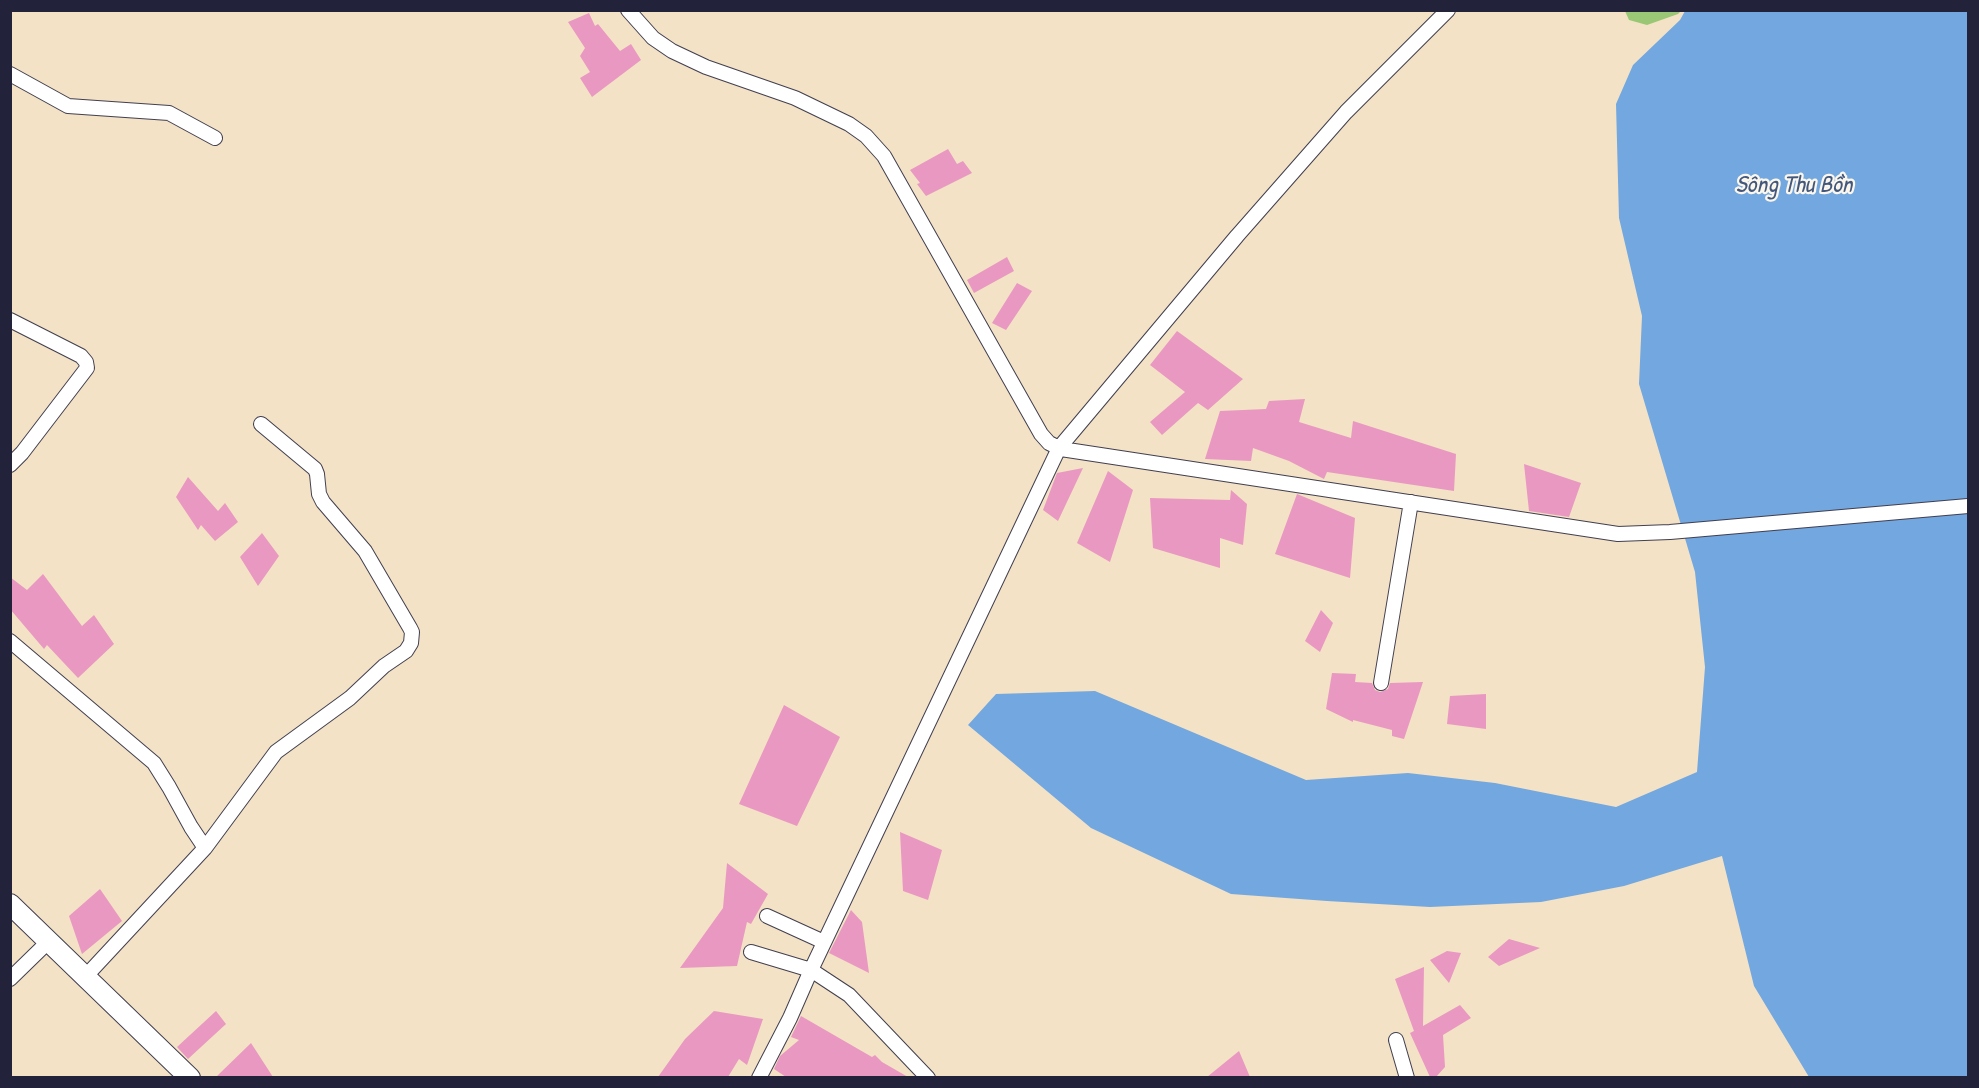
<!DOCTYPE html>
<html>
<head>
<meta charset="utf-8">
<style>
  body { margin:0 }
  #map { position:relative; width:1979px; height:1088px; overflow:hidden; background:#f3e2c5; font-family:"Patrick Hand",sans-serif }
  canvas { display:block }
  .frame { position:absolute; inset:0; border:12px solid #22223b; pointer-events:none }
</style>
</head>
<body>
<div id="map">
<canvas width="1979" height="1088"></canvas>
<div class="frame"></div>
</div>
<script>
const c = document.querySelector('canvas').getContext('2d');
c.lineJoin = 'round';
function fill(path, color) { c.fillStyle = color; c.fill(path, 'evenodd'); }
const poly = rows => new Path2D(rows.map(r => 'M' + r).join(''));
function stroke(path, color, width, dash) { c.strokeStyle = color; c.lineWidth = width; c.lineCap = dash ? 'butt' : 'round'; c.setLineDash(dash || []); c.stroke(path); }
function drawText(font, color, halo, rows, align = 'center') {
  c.font = font + ' "Patrick Hand",sans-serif'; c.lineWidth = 4.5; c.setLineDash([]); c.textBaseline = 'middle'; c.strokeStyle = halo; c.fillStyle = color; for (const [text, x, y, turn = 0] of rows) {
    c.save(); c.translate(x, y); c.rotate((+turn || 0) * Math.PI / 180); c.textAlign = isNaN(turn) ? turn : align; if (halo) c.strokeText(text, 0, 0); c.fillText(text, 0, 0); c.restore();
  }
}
fill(poly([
  [1625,11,1681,11,1678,14,1647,25,1629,20]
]), '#9ac775');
fill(poly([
  [1685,11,1968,11,1968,1077,1809,1077,1754,986,1722,856,1624,886,1541,902,1430,907,1327,901,1231,894,1091,828,968,725,996,694,1095,691,1306,780,1408,773,1495,783,1616,807,1697,772,1705,667,1695,572,1639,384,1642,316,1619,218,1616,104,1633,65,1680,20]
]), '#73a7e0');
fill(poly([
  [589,13,595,26,598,24,620,51,631,44,641,60,592,97,580,78,590,72,580,56,585,48,568,22],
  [948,149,957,164,963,161,972,173,926,196,917,184,920,183,910,170],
  [1007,257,1014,271,974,293,967,280],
  [1017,283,1032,291,1006,330,992,323],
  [1177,331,1243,379,1208,410,1198,403,1162,435,1150,422,1185,392,1150,365],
  [1305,399,1299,422,1351,438,1353,421,1456,454,1454,491,1327,472,1324,479,1289,461,1253,448,1251,461,1205,459,1220,411,1266,409,1269,401],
  [1524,464,1581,483,1569,517,1529,511],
  [1083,468,1058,521,1043,510,1057,473],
  [1108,471,1133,490,1110,562,1077,543],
  [188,477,218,511,225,503,238,522,215,541,201,525,198,530,176,497],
  [1231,490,1247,504,1243,545,1220,538,1220,568,1153,548,1150,498,1230,500],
  [1297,494,1355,518,1350,578,1275,554],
  [262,533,279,556,258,586,240,557],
  [43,574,82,626,94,615,114,644,78,678,47,645,44,649,10,609,10,577,27,590],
  [1321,610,1333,623,1320,652,1305,641],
  [1332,673,1356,674,1355,682,1372,683,1375,690,1380,692,1388,689,1390,683,1423,682,1404,739,1392,736,1392,730,1353,720,1353,722,1326,709],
  [1486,694,1486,729,1447,724,1450,696],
  [784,705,840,737,797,826,739,804],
  [900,832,942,850,928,900,903,891],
  [727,863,768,894,751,924,747,922,737,966,680,968,723,908],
  [100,889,122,921,82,954,69,916],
  [851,910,862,922,869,973,829,953],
  [1509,939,1540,948,1499,966,1488,957],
  [1447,951,1461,953,1449,983,1430,960],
  [1424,967,1423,1026,1460,1005,1471,1018,1443,1035,1445,1067,1436,1077,1430,1077,1410,1033,1414,1031,1395,979],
  [216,1011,226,1024,188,1059,177,1047],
  [714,1011,763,1019,747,1065,739,1059,728,1077,658,1077,685,1039],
  [801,1016,872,1057,875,1055,882,1062,908,1077,786,1077,774,1069,780,1056,799,1040,791,1037],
  [251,1043,273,1077,216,1077],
  [1239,1051,1250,1077,1207,1077]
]), '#e998c2');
const street = poly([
  [628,10,653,38,672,51,706,67,795,98,849,124,866,136,884,156,1041,434,1049,443,1061,449,1618,534,1670,532,1968,506],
  [10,74,68,106,169,113,215,138],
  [10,320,81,356,86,362,87,368,22,453,10,465],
  [10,641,154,763,169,787,191,827,205,848],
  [1381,683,1411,502],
  [767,916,824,942],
  [751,952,811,970,849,995,928,1078],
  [86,976,205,848,276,752,350,698,384,666,406,651,411,643,412,632,410,628,365,551,323,502,319,494,317,474,315,469,261,424],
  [10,979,49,941],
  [1396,1040,1407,1078],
  [759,1078,790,1018,811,970,1059,448,1237,236,1346,112,1448,10]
]);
const secondary = poly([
  [10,904,190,1078]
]);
stroke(street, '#413f50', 16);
stroke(secondary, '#413f50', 22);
stroke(street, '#fff', 14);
stroke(secondary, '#fff', 20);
drawText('italic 24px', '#42577d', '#fbf7ec', [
  ["Sông Thu Bồn",1794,186]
]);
</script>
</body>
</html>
